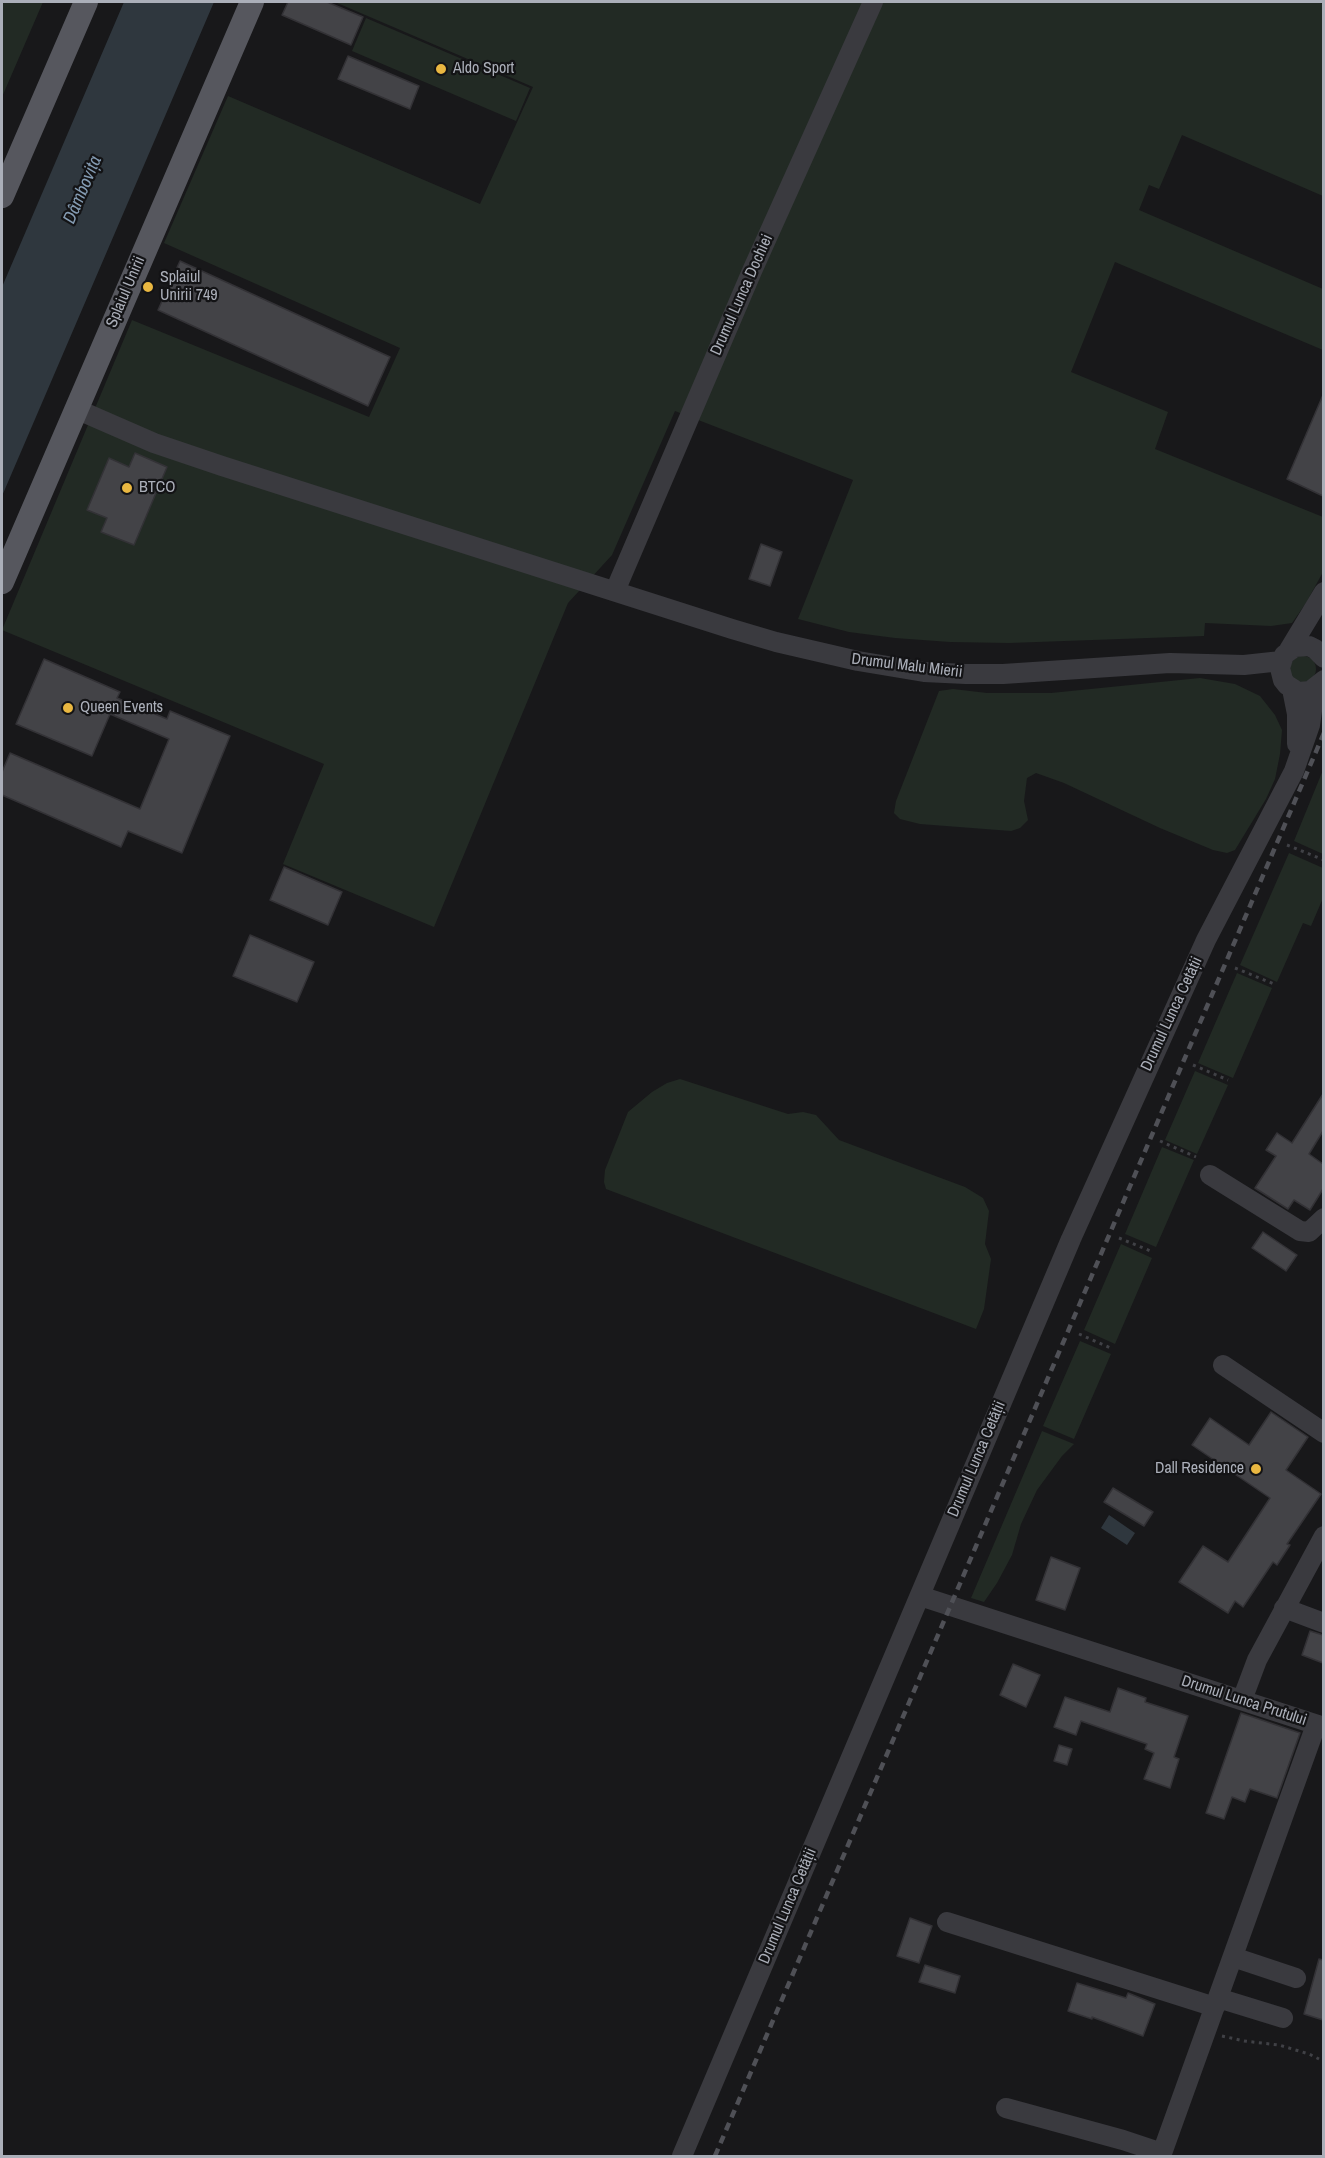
<!DOCTYPE html>
<html>
<head>
<meta charset="utf-8">
<style>
  body { margin:0 }
  #map { position:relative; width:1325px; height:2158px; overflow:hidden; background:#18181a; font-family:"Archivo Narrow",sans-serif }
  canvas { display:block }
  .frame { position:absolute; inset:0; border:3px solid #abafb9; pointer-events:none }
</style>
</head>
<body>
<div id="map">
<canvas width="1325" height="2158"></canvas>
<div class="frame"></div>
</div>
<script>
const c = document.querySelector('canvas').getContext('2d');
c.lineJoin = 'round';
function fill(path, color) { c.fillStyle = color; c.fill(path, 'evenodd'); }
const poly = rows => new Path2D(rows.map(r => 'M' + r).join(''));
function stroke(path, color, width, dash) { c.strokeStyle = color; c.lineWidth = width; c.lineCap = dash ? 'butt' : 'round'; c.setLineDash(dash || []); c.stroke(path); }
function drawText(font, color, halo, rows, align = 'center') {
  c.font = font + ' "Archivo Narrow",sans-serif'; c.lineWidth = 4.5; c.setLineDash([]); c.textBaseline = 'middle'; c.strokeStyle = halo; c.fillStyle = color; for (const [text, x, y, turn = 0] of rows) {
    c.save(); c.translate(x, y); c.rotate((+turn || 0) * Math.PI / 180); c.textAlign = isNaN(turn) ? turn : align; if (halo) c.strokeText(text, 0, 0); c.fillText(text, 0, 0); c.restore();
  }
}
fill(poly([
  [2,2,43,2,2,97],
  [335,2,1317,2,1323,4,1323,196,1182,135,1159,189,1149,185,1139,210,1323,289,1323,350,1115,262,1071,372,1168,412,1155,449,1323,517,1323,572,1306,603,1292,623,1271,626,1205,623,1204,636,1009,643,950,642,895,638,849,632,798,619,853,480,675,411,612,555,568,603,434,927,283,864,324,764,2,630,132,320,369,417,400,348,164,243,228,96,480,204,533,87],
  [366,18,530,88,516,121,352,51],
  '1290 669a13 13 0 1 1 26 0a13 13 0 1 1-26 0Z',
  [1200,678,1235,684,1260,696,1275,715,1282,730,1280,754,1275,779,1266,799,1235,850,1227,853,1213,850,1160,828,1064,783,1036,773,1027,778,1024,801,1028,820,1020,828,1011,831,920,824,900,819,894,813,896,801,939,691,953,689,987,693,1051,693],
  [1323,770,1324,854,1323,854,1294,841],
  [1289,853,1323,868,1323,898,1311,926,1303,923,1277,982,1240,965],
  [1237,973,1272,988,1233,1078,1198,1063],
  [1195,1071,1228,1085,1197,1154,1165,1140],
  [680,1079,788,1114,803,1112,816,1115,839,1140,965,1187,983,1198,989,1211,985,1244,991,1259,984,1309,976,1329,606,1189,604,1182,605,1170,628,1112,652,1092,667,1083],
  [1162,1147,1194,1160,1156,1247,1125,1234],
  [1121,1244,1152,1258,1115,1344,1084,1330],
  [1080,1341,1111,1354,1074,1439,1043,1426],
  [1042,1431,1074,1444,1062,1456,1037,1490,1021,1524,1012,1555,997,1583,984,1602,971,1598]
]), '#222a24');
fill(poly([
  [124,2,214,2,2,496,2,287],
  [1109,1515,1135,1533,1127,1545,1101,1528]
]), '#2f373e');
const building = poly([
  [288,2,327,2,363,17,351,45,282,15,288,2],
  [348,56,419,86,410,109,338,79,348,56],
  [180,261,390,357,368,406,158,310,180,261],
  [1323,395,1323,496,1287,479,1323,395],
  [135,453,167,467,134,545,101,532,107,518,87,510,109,458,129,467,135,453],
  [761,544,782,552,770,586,749,579,761,544],
  [44,659,120,692,117,698,167,719,170,711,230,736,182,853,128,831,121,847,2,795,2,772,10,753,140,809,169,739,110,714,92,756,16,724,44,659],
  [284,867,342,892,328,925,270,900,284,867],
  [250,935,314,962,297,1002,233,976,250,935],
  [1323,1094,1323,1131,1309,1154,1323,1164,1323,1189,1310,1210,1294,1200,1288,1209,1255,1188,1276,1156,1266,1150,1277,1133,1292,1143,1323,1094],
  [1263,1232,1297,1255,1286,1271,1252,1248,1263,1232],
  [1271,1412,1308,1437,1286,1470,1321,1494,1287,1544,1290,1545,1277,1565,1273,1562,1243,1607,1235,1601,1228,1613,1179,1582,1203,1546,1228,1562,1270,1498,1192,1445,1210,1418,1249,1445,1271,1412],
  [1113,1488,1153,1512,1144,1526,1104,1502,1113,1488],
  [1051,1557,1080,1568,1065,1610,1036,1600,1051,1557],
  [1310,1631,1323,1635,1323,1663,1302,1655,1310,1631],
  [1013,1664,1040,1675,1026,1707,1000,1695,1013,1664],
  [1118,1688,1146,1698,1145,1702,1188,1716,1174,1757,1179,1759,1170,1788,1144,1779,1154,1753,1145,1749,1147,1744,1081,1721,1076,1735,1054,1727,1065,1697,1110,1712,1118,1688],
  [1241,1713,1300,1733,1277,1798,1250,1789,1245,1802,1232,1797,1224,1819,1206,1813,1241,1713],
  [1059,1745,1072,1749,1067,1765,1054,1761,1059,1745],
  [910,1918,932,1926,919,1963,897,1956,910,1918],
  [1319,1959,1323,1960,1323,2020,1304,2014,1319,1959],
  [925,1965,960,1976,955,1993,919,1982,925,1965],
  [1077,1983,1126,1998,1128,1993,1155,2004,1143,2036,1092,2017,1092,2019,1068,2011,1077,1983]
]);
fill(building, '#434347');
stroke(building, '#333236', 1.5);
stroke(poly([
  [1287,845,1324,860],
  [1235,968,1274,984],
  [1193,1065,1228,1080],
  [1160,1141,1196,1157],
  [1119,1238,1153,1252],
  [1079,1334,1113,1349],
  [1222,2036,1244,2041,1279,2045,1309,2054,1319,2059]
]), '#404146', 3, [3, 4.5]);
stroke(poly([
  [76,409,154,443,222,466,732,629,776,642,858,661,924,672,966,674,1003,674,1170,663,1244,665,1281,661],
  [615,591,752,271,873,2],
  [1289,650,1324,592],
  [1324,658,1315,649,1309,646,1295,647,1284,655,1280,668,1283,680,1287,685,1298,692,1310,691,1324,680],
  [1292,689,1297,714,1297,744],
  [1210,1175,1300,1231,1309,1232,1324,1218],
  [1223,1365,1324,1433],
  [920,1596,1324,1727],
  [1284,1608,1324,1623],
  [1242,1700,1257,1660,1324,1536],
  [947,1922,1215,2007],
  [1233,1957,1296,1978],
  [1218,1998,1283,2018],
  [1006,2108,1123,2140,1162,2153],
  [682,2156,1071,1239,1206,940,1294,771,1310,725,1315,689],
  [1161,2156,1316,1725]
]), '#3a3a3f', 20);
stroke(poly([
  [2,196,86,2],
  [2,582,252,2]
]), '#56575e', 24);
stroke(poly([
  [715,2156,1324,733]
]), '#4f5056', 4.5, [8, 6]);
for (const [x, y, r, color] of [
  [441,69,6,"#e9b741"],
  [148,287,6,"#e9b741"],
  [127,488,6,"#e9b741"],
  [68,708,6,"#e9b741"],
  [1256,1469,6,"#e9b741"]
]) { const dot = new Path2D(); dot.arc(x, y, r, 0, 2 * Math.PI); c.fillStyle = color; c.fill(dot); stroke(dot, '#131315', 2); }
drawText('16px', '#abafb9', '#131315', [
  ["Aldo Sport",453,69],
  ["Splaiul",160,278],
  ["Unirii 749",160,296],
  ["BTCO",139,488],
  ["Queen Events",80,708],
  ["Dall Residence",1244,1469,"right"]
], 'left');
drawText('16px', '#abafb9', '#131315', [
  ["Splaiul Unirii",126,292,-67],
  ["Drumul Lunca Dochiei",742,295,-66],
  ["Drumul Malu Mierii",907,666,7],
  ["Drumul Lunca Cetății",1172,1014,-65],
  ["Drumul Lunca Cetății",977,1459,-67],
  ["Drumul Lunca Prutului",1244,1701,18],
  ["Drumul Lunca Cetății",788,1906,-67]
]);
drawText('italic 18px', '#849bb2', '#131315', [
  ["Dâmbovița",83,190,-67]
]);
</script>
</body>
</html>
